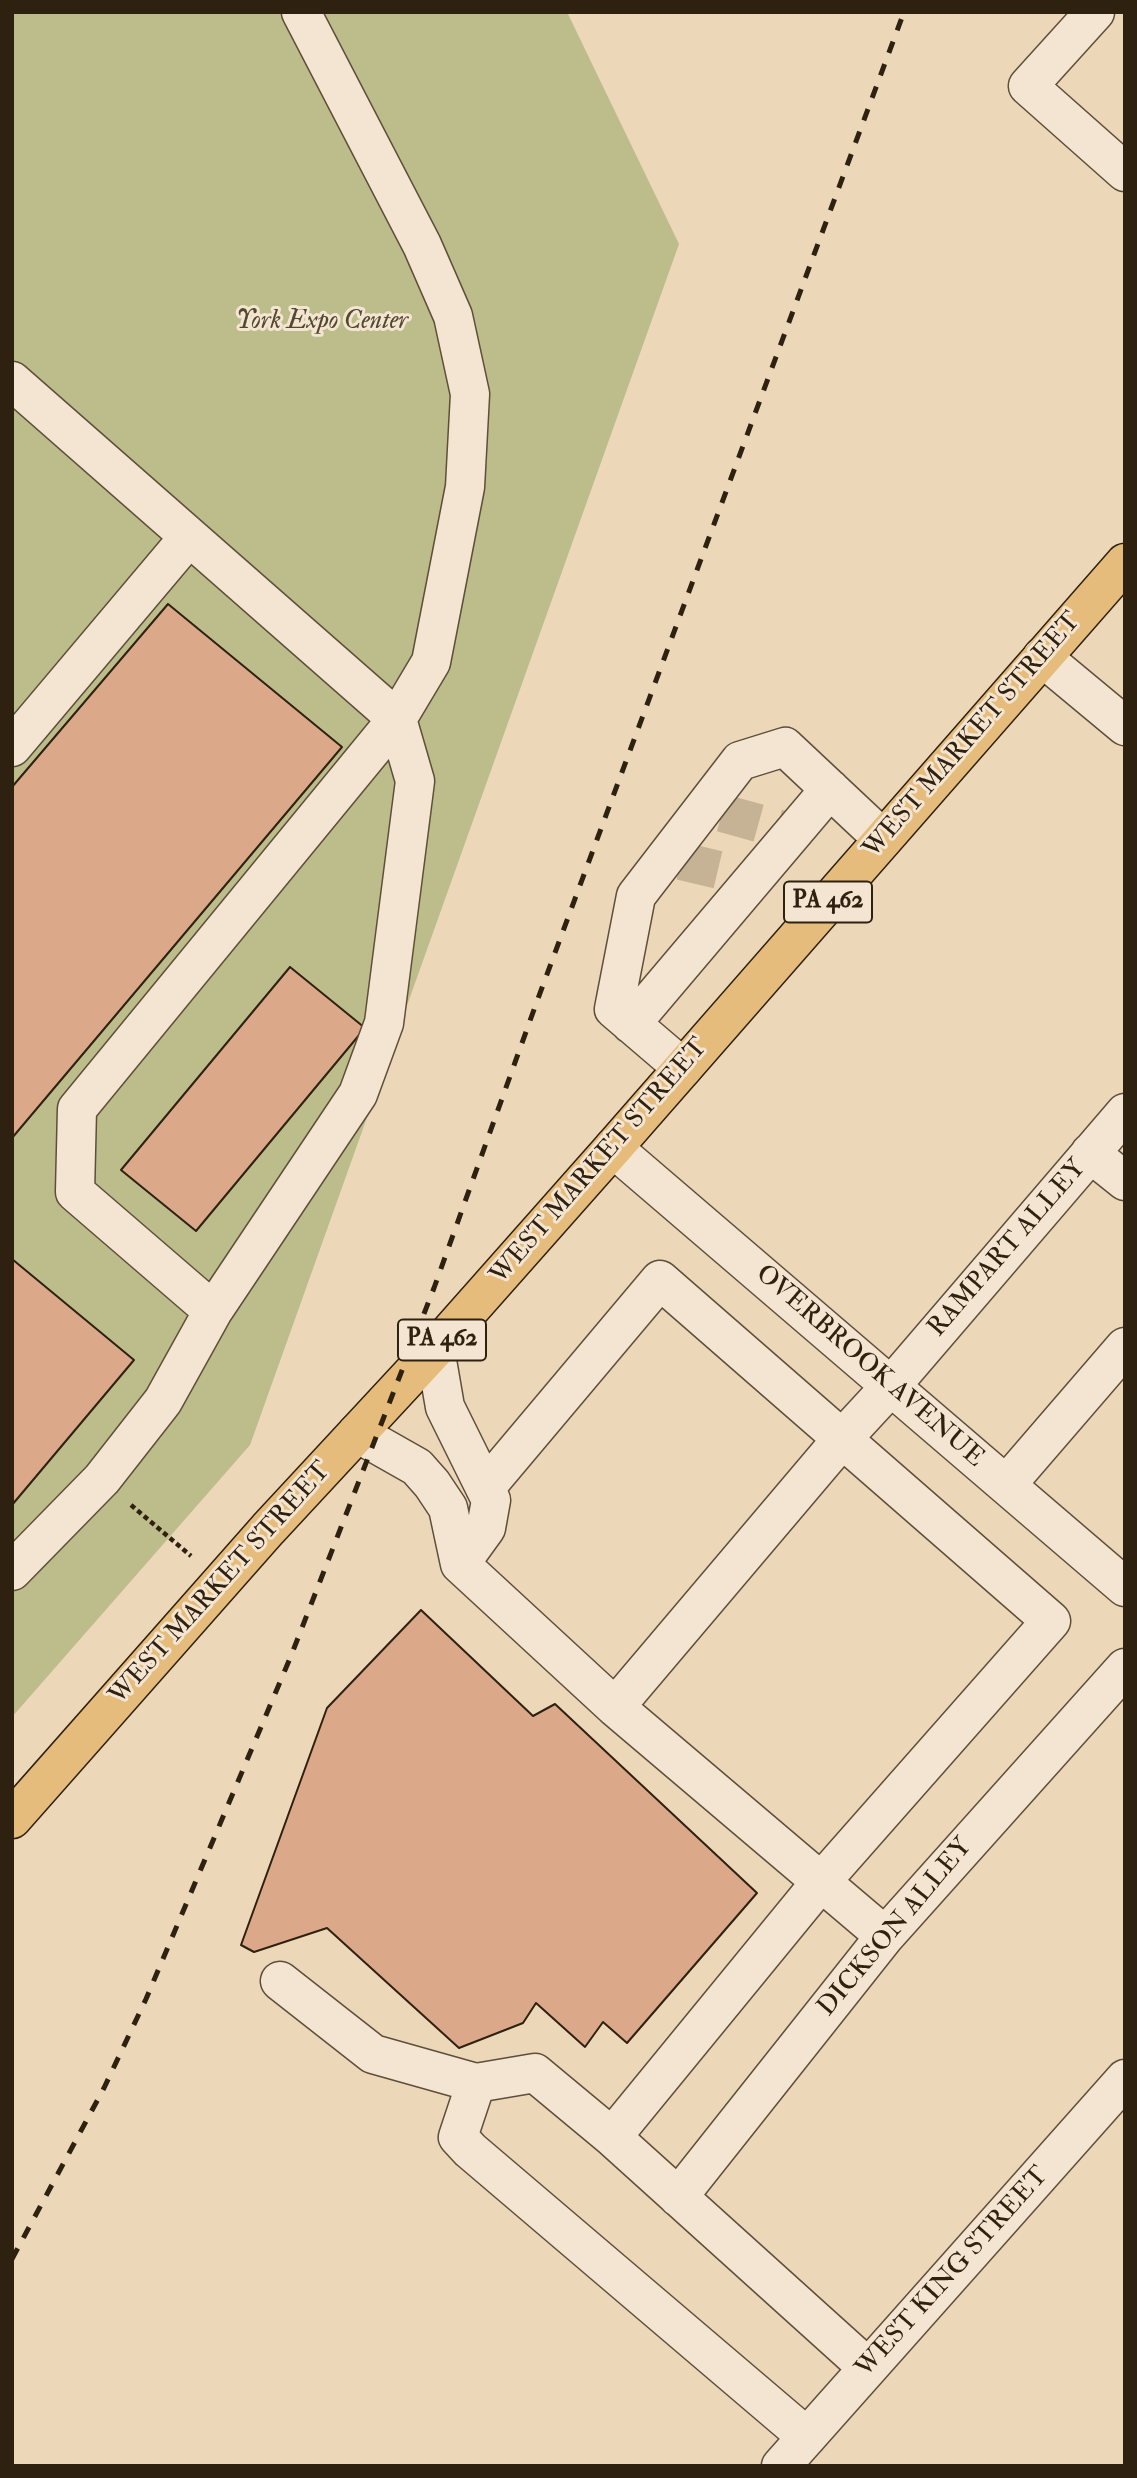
<!DOCTYPE html>
<html>
<head>
<meta charset="utf-8">
<style>
  body { margin:0 }
  #map { position:relative; width:1137px; height:2478px; overflow:hidden; background:#ecd7b8; font-family:"IM FELL Double Pica",serif }
  canvas { display:block }
  .frame { position:absolute; inset:0; border:14px solid #2e2110; pointer-events:none }
</style>
</head>
<body>
<div id="map">
<canvas width="1137" height="2478"></canvas>
<div class="frame"></div>
</div>
<script>
const c = document.querySelector('canvas').getContext('2d');
c.lineJoin = 'round';
function fill(path, color) { c.fillStyle = color; c.fill(path, 'evenodd'); }
const poly = rows => new Path2D(rows.map(r => 'M' + r).join(''));
function stroke(path, color, width, dash) { c.strokeStyle = color; c.lineWidth = width; c.lineCap = dash ? 'butt' : 'round'; c.setLineDash(dash || []); c.stroke(path); }
function drawText(font, color, halo, rows, align = 'center') {
  c.font = font + ' "IM FELL Double Pica",serif'; c.lineWidth = 6; c.setLineDash([]); c.textBaseline = 'middle'; c.strokeStyle = halo; c.fillStyle = color; for (const [text, x, y, turn = 0] of rows) {
    c.save(); c.translate(x, y); c.rotate((+turn || 0) * Math.PI / 180); c.textAlign = isNaN(turn) ? turn : align; if (halo) c.strokeText(text, 0, 0); c.fillText(text, 0, 0); c.restore();
  }
}
fill(poly([
  [12,12,567,12,679,244,250,1445,12,1717]
]), '#bcbd8b');
const building = poly([
  [168,604,342,747,12,1138,12,787,168,604],
  [290,967,365,1028,196,1231,121,1170,290,967],
  [12,1259,134,1360,12,1505,12,1259],
  [421,1610,533,1716,555,1704,757,1893,627,2043,603,2022,585,2047,536,2003,523,2023,459,2048,327,1928,254,1952,241,1945,327,1708,421,1610]
]);
fill(building, '#dca88a');
stroke(building, '#2e2110', 2);
stroke(poly([
  [722,813,780,829],
  [681,861,736,874]
]), '#c6b396', 38, [38, 19]);
const minor = poly([
  [1095,12,1028,86,1125,172],
  [12,381,397,719,415,781,384,1023,358,1094,213,1311,163,1401,102,1479,12,1571],
  [1042,657,1125,726],
  [12,747,189,537],
  [631,1024,830,789],
  [683,1068,614,1009,636,896,740,761,785,747,883,839],
  [613,1148,1125,1587],
  [1090,1153,1125,1181],
  [213,1311,75,1192,77,1109,397,719,431,662,465,487,470,394,453,316,422,245,301,12],
  [435,1349,445,1407,491,1500,486,1528,460,1564],
  [357,1433,417,1467,432,1484,448,1508,460,1564,615,1707,885,1936],
  [1006,1485,1125,1347],
  [485,1488,660,1280,1051,1621,820,1883,612,2137,868,2368],
  [615,1707,842,1439,891,1386,1125,1113],
  [280,1981,373,2054,476,2083,535,2073,612,2137],
  [476,2083,458,2137,470,2150,807,2437],
  [678,2197,885,1936,1125,1668],
  [781,2466,1125,2079]
]);
const major = poly([
  [12,1819,268,1529,435,1349,613,1148,1125,563]
]);
stroke(minor, '#5e4e3a', 41);
stroke(major, '#2e2110', 41);
stroke(poly([
  [131,1505,191,1556]
]), '#2e2110', 4.5, [5, 3.5]);
stroke(minor, '#f3e5d1', 38);
stroke(major, '#e6bc7c', 38);
stroke(poly([
  [12,2259,104,2088,146,1999,291,1656,434,1288,536,1004,904,12]
]), '#2e2110', 5, [12, 12]);
for (const [x, y, w] of [
  [828,902,88],
  [442,1340,88]
]) { const box = new Path2D(); box.roundRect(x - w / 2, y - 20.5, w, 41, 5); c.fillStyle = '#f3e5d1'; c.fill(box); stroke(box, '#2e2110', 2); }
drawText('bold 24px', '#2e2110', null, [
  ["PA 462",828,902],
  ["PA 462",442,1340]
]);
drawText('italic 26px', '#52482f', '#f3e5d1', [
  ["York Expo Center",322,322]
]);
drawText('26px', '#2e2110', '#f3e5d1', [
  ["WEST MARKET STREET",973,736,-49],
  ["WEST MARKET STREET",600,1162,-49],
  ["RAMPART ALLEY",1008,1249,-49],
  ["OVERBROOK AVENUE",869,1367,41],
  ["WEST MARKET STREET",221,1584,-48],
  ["DICKSON ALLEY",896,1928,-50],
  ["WEST KING STREET",953,2273,-48]
]);
</script>
</body>
</html>
